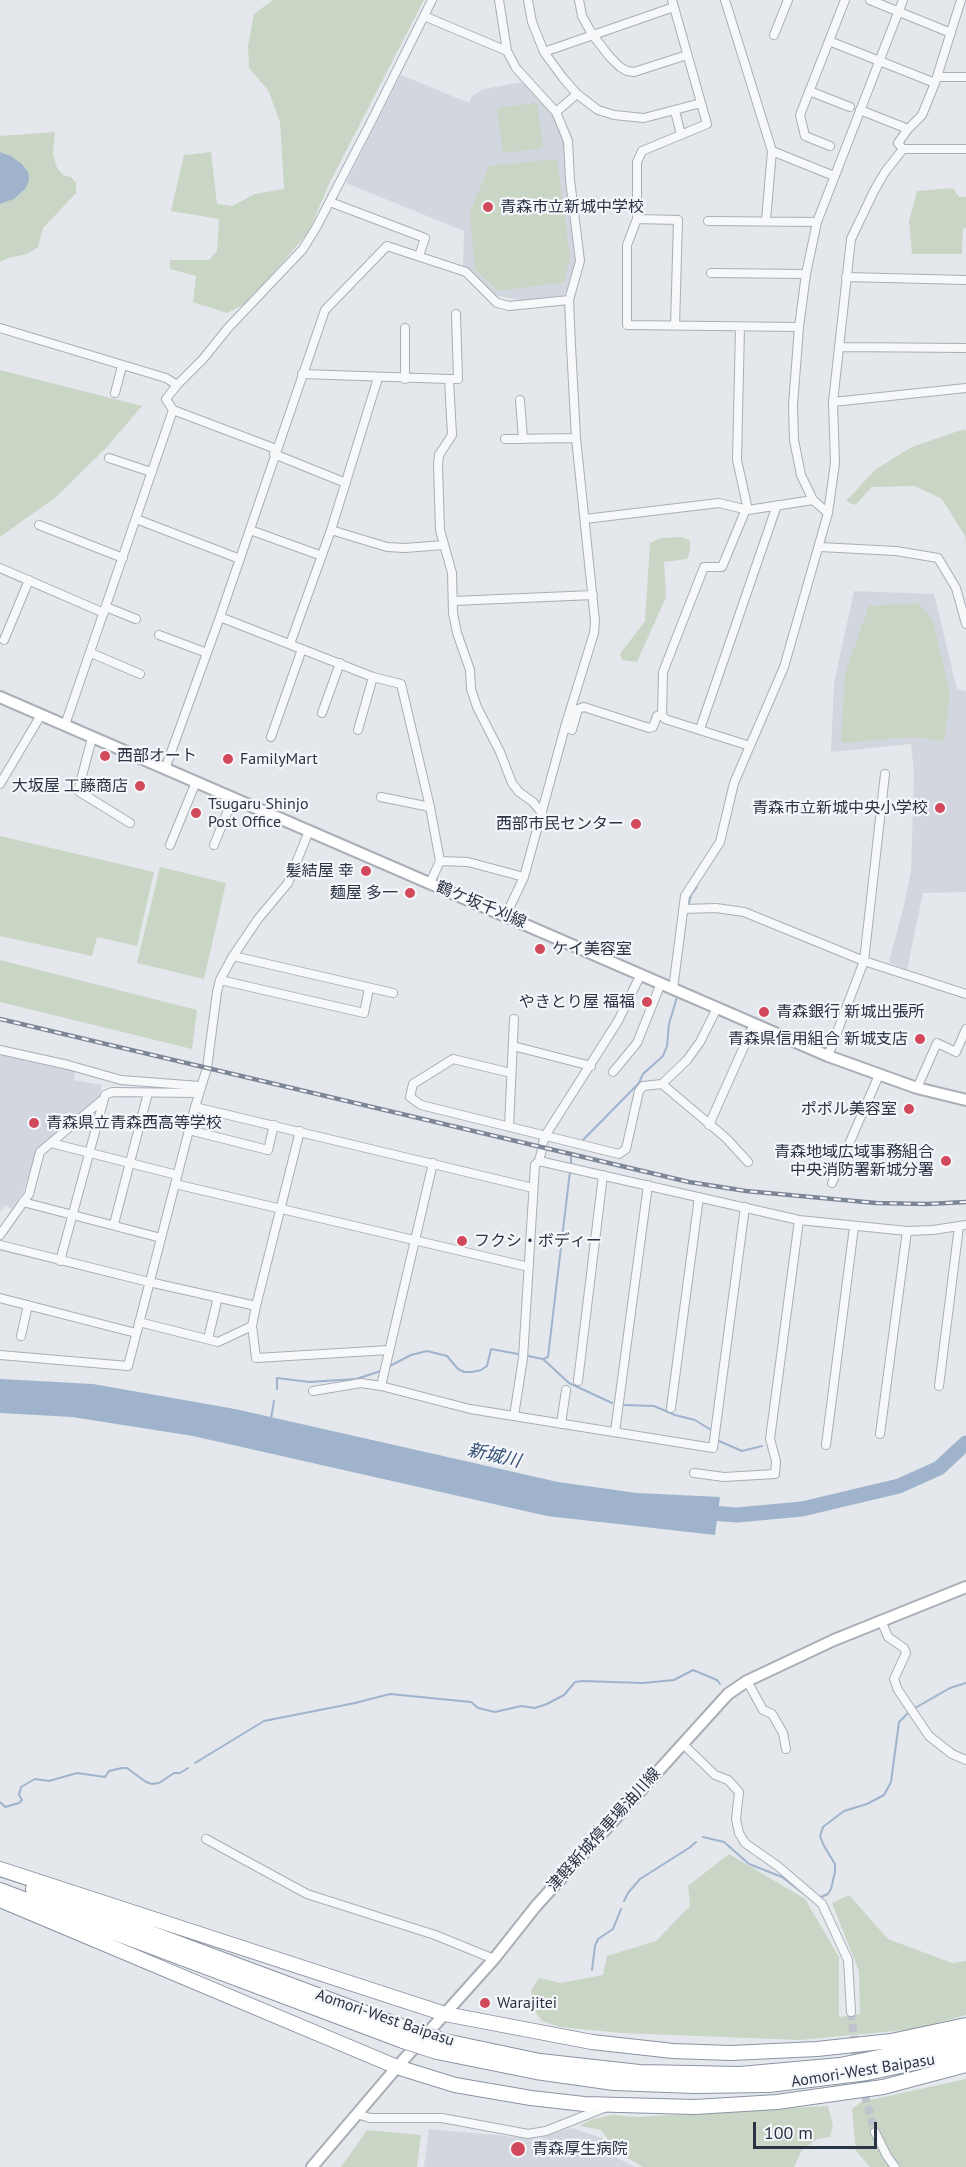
<!DOCTYPE html>
<html>
<head>
<meta charset="utf-8">
<style>
  body { margin:0 }
  #map { position:relative; width:966px; height:2167px; overflow:hidden; background:#e4e7ec; font-family:"PT Sans",sans-serif }
  canvas { display:block }
  .scale { position:absolute; left:753px; top:2122px; width:124px; height:27px; box-sizing:border-box; border:3px solid #2b3445; border-top:0; padding-left:8px; font-size:18px; line-height:21px; white-space:nowrap; color:#2b3445; -webkit-text-stroke:4px #f4f6f9; paint-order:stroke }
</style>
</head>
<body>
<div id="map">
<canvas width="966" height="2167"></canvas>
<div class="scale">100 m</div>
</div>
<script>
const c = document.querySelector('canvas').getContext('2d');
c.lineJoin = 'round';
function fill(path, color) { c.fillStyle = color; c.fill(path, 'evenodd'); }
const poly = rows => new Path2D(rows.map(r => 'M' + r).join(''));
function stroke(path, color, width, dash) { c.strokeStyle = color; c.lineWidth = width; c.lineCap = dash ? 'butt' : 'round'; c.setLineDash(dash || []); c.stroke(path); }
function drawText(font, color, halo, rows, align = 'center') {
  c.font = font + ' "PT Sans","Noto Sans JP",sans-serif'; c.lineWidth = 4.5; c.setLineDash([]); c.textBaseline = 'middle'; c.strokeStyle = halo; c.fillStyle = color; for (const [text, x, y, turn = 0] of rows) {
    c.save(); c.translate(x, y); c.rotate((+turn || 0) * Math.PI / 180); c.textAlign = isNaN(turn) ? turn : align; if (halo) c.strokeText(text, 0, 0); c.fillText(text, 0, 0); c.restore();
  }
}
fill(poly([
  [401,75,469,103,472,96,484,89,522,82,547,106,553,115,565,147,566,174,577,253,577,260,566,292,562,296,520,300,495,295,470,269,463,267,464,231,346,183],
  [854,591,934,594,957,689,966,691,966,892,923,893,907,970,889,962,904,905,911,871,914,773,911,744,831,752,834,683],
  [0,1054,75,1071,74,1080,102,1085,99,1097,38,1149,23,1192,12,1209,5,1205,0,1212],
  [571,2128,602,2138,617,2158,635,2167,424,2167,429,2129,537,2139]
]), '#d2d6de');
fill(poly([
  [273,0,424,0,330,182,308,233,247,303,227,313,193,302,196,276,170,269,170,260,209,260,217,251,219,219,171,211,184,155,211,152,217,204,232,206,255,194,284,189,280,122,268,90,249,68,248,46,254,14],
  [537,103,543,148,503,153,497,108],
  [55,132,53,154,57,168,63,175,71,177,76,183,76,193,43,228,38,247,27,254,8,258,0,262,0,204,14,199,26,188,11,156,0,152,0,136],
  [557,159,570,257,564,282,499,291,475,270,470,213,489,166],
  [953,188,959,197,966,197,966,228,963,228,962,254,912,254,909,221,917,191],
  [0,370,142,406,106,448,56,497,0,537],
  [964,429,966,431,966,544,965,536,942,499,915,486,872,487,855,505,846,501,876,469,912,447],
  [682,537,690,541,690,551,687,559,664,562,666,597,637,662,622,660,620,654,645,621,650,543,661,538],
  [918,603,933,620,950,695,944,741,913,737,841,743,845,674,869,606],
  [0,836,154,872,137,946,97,937,92,956,0,936],
  [160,867,226,883,204,979,137,963],
  [0,960,197,1010,192,1049,0,1002],
  [729,1854,805,1899,839,1957,839,2017,860,2014,859,1971,832,1903,849,1895,888,1939,952,1963,966,1961,966,2015,916,2029,800,2040,622,2033,560,2027,542,2021,532,2007,531,1990,539,1978,561,1983,603,1975,607,1956,656,1941,690,1906,688,1886],
  [966,2079,966,2167,870,2167,856,2151,852,2109,861,2102],
  [828,2106,833,2125,830,2137,817,2139,802,2150,794,2167,643,2167,616,2151,601,2130,580,2126,590,2120,613,2115,637,2117],
  [367,2130,421,2135,417,2167,341,2167]
]), '#c9d6c5');
fill(poly([
  [0,152,11,156,22,164,28,172,29,179,26,188,14,199,0,204],
  [0,1379,93,1384,235,1409,558,1482,637,1493,720,1497,715,1535,547,1516,193,1436,72,1417,0,1413]
]), '#9fb4cc');
stroke(poly([
  [689,903,691,895,697,887],
  [583,1140,639,1083,643,1074,663,1056,667,1046,669,1024,677,997],
  [571,1157,571,1163],
  [528,1356,543,1359,548,1357,570,1171],
  [543,1359,569,1383,612,1403],
  [388,1367,411,1355,427,1351,447,1356,458,1369,464,1372,472,1372,481,1370,487,1366,491,1349,518,1354],
  [277,1389,277,1378,309,1382,356,1379,381,1371],
  [624,1405,654,1406,675,1415,695,1420,711,1430],
  [271,1419,274,1401],
  [719,1441,742,1451,762,1446],
  [915,1708,950,1688,966,1683],
  [195,1763,264,1721,355,1703,390,1694,471,1702,478,1708,495,1712,521,1706,535,1708,547,1704,564,1695,575,1682,582,1681,643,1683,674,1680,693,1670,717,1680,720,1684],
  [0,1802,5,1807,19,1803,22,1800,19,1795,21,1787,35,1779,49,1781,77,1773,105,1777,109,1771,122,1768,127,1768,146,1782,152,1784,159,1783,174,1773,180,1773,188,1768],
  [703,1837,724,1842,749,1864,782,1877,812,1900],
  [821,1897,828,1894,831,1889,835,1872,835,1864,824,1846,820,1836,823,1827,844,1811,867,1804,884,1795,891,1782,899,1722,909,1712],
  [624,1901,628,1893,640,1879,689,1848,696,1842],
  [592,1970,595,1946,598,1939,613,1929,621,1909]
]), '#9fb4cc', 2);
stroke(poly([
  [698,1512,737,1515,802,1509,899,1486,939,1468,966,1443]
]), '#9fb4cc', 15);
stroke(poly([
  [851,2012,858,2071,875,2132]
]), '#bfc3cb', 8, [8, 4]);
const minor = poly([
  [499,0,507,51,516,68,556,112,568,141,570,180,580,261,569,300,571,346,576,438,595,621,594,633,565,727,524,877,506,915],
  [528,0,532,22,544,52,563,78,577,94,598,110,614,115,644,118,701,103],
  [579,0,582,16,592,34,609,56,620,67,627,71,634,72,687,55],
  [672,0,707,124,642,151,637,162,637,219,627,245,627,325,799,327],
  [725,0,772,151,766,220],
  [870,0,951,33],
  [961,0,935,83,922,115,908,129,898,143,903,149,966,149],
  [424,16,507,51],
  [774,35,788,0],
  [829,41,935,83],
  [544,52,674,7],
  [937,77,966,77],
  [809,91,850,107],
  [860,110,908,129],
  [675,111,681,135],
  [556,112,577,94],
  [830,146,805,136,800,115,845,0],
  [772,151,834,176],
  [330,202,425,238,419,256],
  [637,219,678,220,675,326],
  [708,221,817,222],
  [711,273,806,274],
  [846,277,966,280],
  [740,327,737,460,748,510],
  [0,328,166,378,177,385],
  [840,347,966,348],
  [302,374,449,379,452,435,439,455,438,465,440,530,452,573,453,613,457,633,470,670,471,689,477,707,500,752,512,783,519,792,533,802,542,813],
  [405,379,405,328],
  [449,379,458,379,456,314],
  [115,393,122,366],
  [520,400,523,439],
  [833,402,966,388],
  [505,439,576,438],
  [276,449,173,410,166,399,177,385,203,359,228,328,303,249,317,226,370,124,432,0],
  [274,454,346,483],
  [109,458,151,472],
  [828,513,813,500,801,475,794,440,793,405,799,327,806,274,817,222,903,0],
  [136,519,240,559],
  [585,519,719,503,748,510,813,500],
  [39,525,123,558],
  [250,530,322,556],
  [331,530,387,547,405,548,443,545],
  [820,547,896,551,938,558,956,588,966,624],
  [0,568,104,613],
  [453,601,593,595],
  [106,607,136,619],
  [220,617,373,677,401,684,430,807,440,861,430,883],
  [159,635,207,653],
  [4,640,29,580],
  [290,644,331,530,378,378],
  [91,653,140,674],
  [322,713,340,663],
  [662,715,665,719,750,746],
  [65,725,173,410],
  [565,727,572,730,578,709,584,707,649,728,653,727,657,716,662,715,663,672,704,567,722,567,746,509],
  [700,729,777,505],
  [358,730,373,677],
  [271,737,302,649],
  [92,738,78,791,130,823],
  [165,769,220,617,325,310,387,246,466,272,497,303,509,306,569,300],
  [0,784,41,715],
  [381,797,430,807],
  [170,845,196,782],
  [214,845,233,798],
  [440,861,468,862,524,877],
  [683,909,716,908,744,912,864,961,966,994],
  [233,956,393,993],
  [220,980,364,1013,369,988],
  [673,989,685,896,720,842,734,783,784,667,828,513,835,463,833,402,851,239,874,191,885,172,903,149],
  [513,1046,591,1066],
  [0,1050,68,1065,121,1080,200,1086],
  [828,1056,864,961,885,774],
  [613,1072,637,1043,661,983],
  [511,1073,453,1059,413,1084,410,1097,421,1105,619,1154,626,1149,639,1091,643,1086,662,1084,687,1060,700,1042,717,1008],
  [662,1084,726,1138,748,1162],
  [917,1088,937,1043,956,1052,966,1029],
  [195,1107,533,1188],
  [709,1125,754,1024],
  [509,1127,514,1019],
  [189,1130,268,1150,274,1125],
  [51,1143,177,1175],
  [543,1143,545,1136,618,1021,641,974],
  [539,1161,542,1149],
  [832,1183,879,1075],
  [175,1184,529,1267],
  [23,1202,161,1238],
  [114,1224,148,1093],
  [0,1235,29,1194,40,1152,101,1101],
  [0,1245,149,1282,256,1306,300,1131],
  [60,1261,105,1095,112,1092,198,1093],
  [0,1298,136,1333],
  [139,1322,218,1342,252,1326,256,1306],
  [252,1326,256,1358,389,1350],
  [21,1336,28,1305],
  [208,1339,218,1297],
  [0,1355,128,1366,195,1107,207,1068,217,992,220,980,233,956,258,919,288,883,309,831],
  [578,1381,603,1175],
  [381,1386,433,1163],
  [939,1386,959,1226],
  [313,1391,361,1383,381,1386,470,1409,713,1448,745,1207],
  [671,1408,699,1197],
  [514,1416,523,1358,535,1165,539,1161,799,1220,907,1231,933,1230,966,1225],
  [561,1424,566,1390],
  [615,1432,648,1185],
  [880,1434,907,1231],
  [826,1445,854,1227],
  [694,1473,724,1477,775,1474,776,1461,770,1439,799,1220],
  [881,1620,888,1637,904,1648,906,1653,894,1679,898,1690,929,1736,952,1754,966,1760],
  [747,1681,763,1710,772,1714,783,1733,786,1749],
  [683,1744,715,1775,728,1780,739,1792,736,1819,739,1833,745,1843,779,1867,822,1904,848,1960,851,2012],
  [206,1839,307,1894,435,1935,494,1959],
  [357,2114,370,2118,442,2118,528,2134,546,2131,604,2108],
  [875,2132,887,2156,895,2167]
]);
const secondary = poly([
  [0,697,828,1056,917,1088,966,1100],
  [312,2167,397,2067,494,1959,536,1906,728,1694,747,1681,834,1640,966,1587]
]);
const trunk = poly([
  [0,1869,445,2014,592,2042,673,2051,731,2053,817,2049,891,2041,966,2025],
  [33,1889,409,2029],
  [0,1890,403,2041],
  [0,1900,397,2067,455,2085,531,2098,584,2104,695,2107,777,2102,883,2087,966,2065],
  [445,2041,540,2061,639,2072,740,2074,840,2065,966,2039],
  [437,2052,536,2072,614,2083,694,2086,769,2085,867,2073,966,2052]
]);
stroke(minor, '#a9aeb7', 10);
stroke(secondary, '#a9aeb7', 14);
stroke(trunk, '#8b94a3', 16);
stroke(minor, '#f7f8fa', 8);
stroke(secondary, '#fff', 10);
stroke(trunk, '#fff', 14);
const rail = poly([
  [0,1019,689,1182,746,1191,876,1203,927,1204,966,1202]
]);
stroke(rail, '#7d8696', 4.5);
stroke(rail, '#f4f6f9', 2, [7]);
const trunkBridge = poly([
  [409,2029,445,2041],
  [403,2041,437,2052]
]);
stroke(trunkBridge, '#8b94a3', 16, []);
stroke(trunkBridge, '#fff', 14);
for (const [x, y, r, color] of [
  [488,207,6,"#d1495b"],
  [105,756,6,"#d1495b"],
  [228,759,6,"#d1495b"],
  [140,786,6,"#d1495b"],
  [940,808,6,"#d1495b"],
  [196,813,6,"#d1495b"],
  [636,824,6,"#d1495b"],
  [366,871,6,"#d1495b"],
  [410,893,6,"#d1495b"],
  [540,949,6,"#d1495b"],
  [647,1002,6,"#d1495b"],
  [764,1012,6,"#d1495b"],
  [920,1039,6,"#d1495b"],
  [909,1109,6,"#d1495b"],
  [34,1123,6,"#d1495b"],
  [946,1161,6,"#d1495b"],
  [462,1241,6,"#d1495b"],
  [485,2003,6,"#d1495b"],
  [518,2149,8,"#d1495b"]
]) { const dot = new Path2D(); dot.arc(x, y, r, 0, 2 * Math.PI); c.fillStyle = color; c.fill(dot); stroke(dot, '#f4f6f9', 2); }
drawText('16px', '#2b3445', '#f4f6f9', [
  ["青森市立新城中学校",500,207],
  ["西部オート",117,756],
  ["FamilyMart",240,759],
  ["大坂屋 工藤商店",128,786,"right"],
  ["Tsugaru Shinjo",208,804],
  ["Post Office",208,822],
  ["青森市立新城中央小学校",928,808,"right"],
  ["西部市民センター",624,824,"right"],
  ["髪結屋 幸",354,871,"right"],
  ["麺屋 多一",398,893,"right"],
  ["ケイ美容室",552,949],
  ["やきとり屋 福福",635,1002,"right"],
  ["青森銀行 新城出張所",776,1012],
  ["青森県信用組合 新城支店",908,1039,"right"],
  ["ポポル美容室",897,1109,"right"],
  ["青森県立青森西高等学校",46,1123],
  ["青森地域広域事務組合",934,1152,"right"],
  ["中央消防署新城分署",934,1170,"right"],
  ["フクシ・ボディー",474,1241],
  ["Warajitei",497,2003],
  ["青森厚生病院",532,2149]
], 'left');
drawText('16px', '#2b3445', '#f4f6f9', [
  ["鶴ケ坂千刈線",481,905,23],
  ["津軽新城停車場油川線",604,1830,-48],
  ["Aomori-West Baipasu",385,2018,19],
  ["Aomori-West Baipasu",863,2071,-9]
]);
drawText('italic 18px', '#34527a', '#f4f6f9', [
  ["新城川",494,1456,13]
]);
</script>
</body>
</html>
